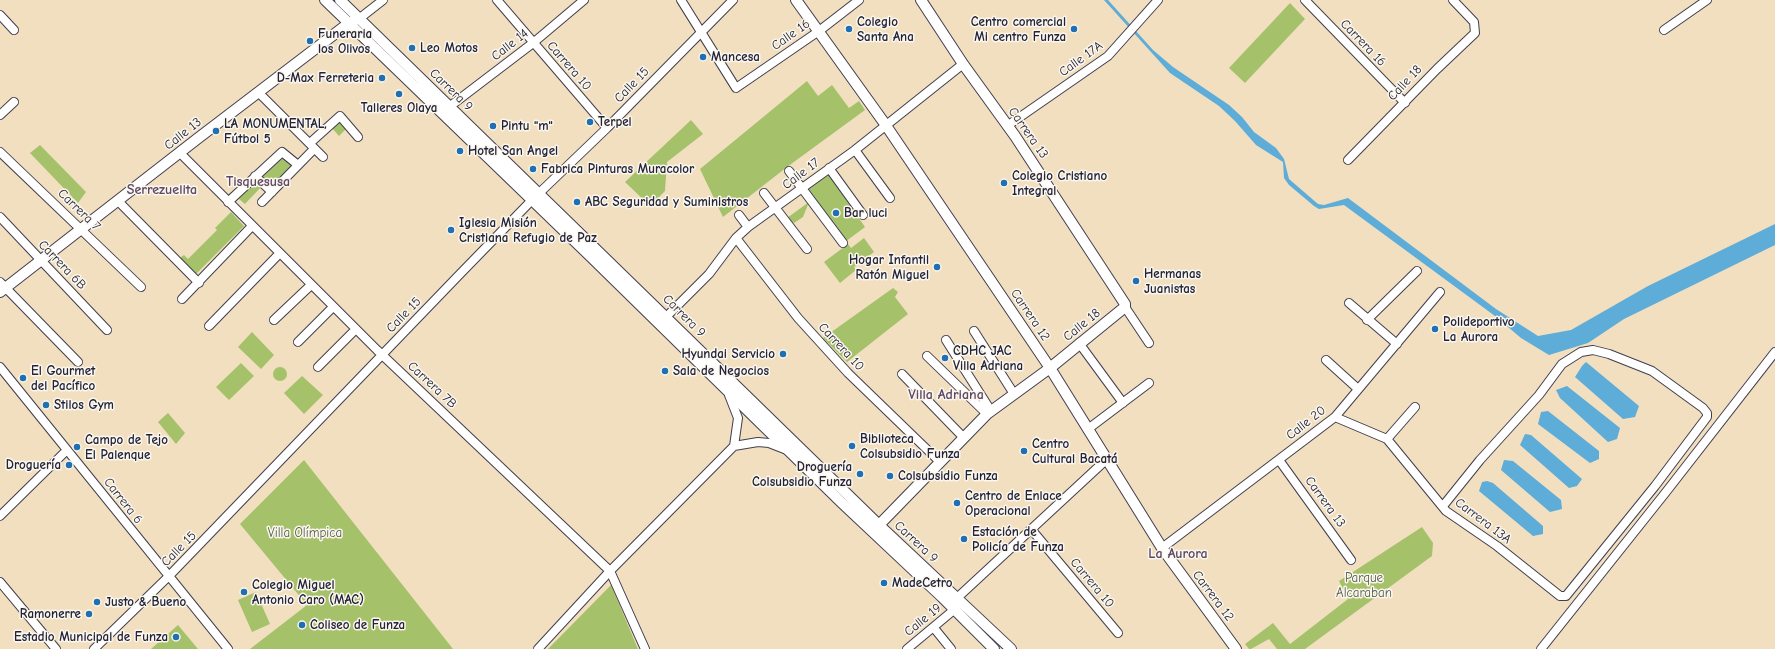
<!DOCTYPE html>
<html>
<head>
<meta charset="utf-8">
<style>
  body { margin:0 }
  canvas { display:block; background:#f1dfc0 }
</style>
</head>
<body>
<canvas width="1775" height="649"></canvas>
<script>
const c = document.querySelector('canvas').getContext('2d');
c.lineJoin = 'round';
function fill(path, color) { c.fillStyle = color; c.fill(path, 'evenodd'); }
const poly = rows => new Path2D(rows.map(r => 'M' + r).join(''));
function stroke(path, color, width, dash) { c.strokeStyle = color; c.lineWidth = width; c.lineCap = dash ? 'butt' : 'round'; c.setLineDash(dash || []); c.stroke(path); }
function drawText(font, color, halo, rows, align = 'center') {
  c.font = font + ' "Comic Neue",sans-serif'; c.lineWidth = 3; c.setLineDash([]); c.textBaseline = 'middle'; c.strokeStyle = halo; c.fillStyle = color; for (const [text, x, y, turn = 0] of rows) {
    c.save(); c.translate(x, y); c.rotate((+turn || 0) * Math.PI / 180); c.textAlign = isNaN(turn) ? turn : align; if (halo) c.strokeText(text, 0, 0); c.fillText(text, 0, 0); c.restore();
  }
}
fill(poly([
  [1290,3,1305,19,1245,83,1229,68],
  [807,81,818,96,832,85,849,108,859,101,865,110,787,167,723,217,700,169],
  [339,119,347,128,339,136,331,127],
  [691,120,703,134,667,162,665,191,650,206,625,182],
  [40,145,86,192,78,203,30,153],
  [281,153,294,166,271,189,259,176],
  [828,174,865,227,845,242,808,189],
  [252,175,262,186,245,204,239,199,232,205,225,197],
  [809,202,803,217,794,223,787,218],
  [231,212,244,226,196,274,180,258,184,255,188,259,217,230,215,228],
  [864,238,874,252,854,267,856,270,840,283,824,262,848,244,851,248],
  [893,288,898,292,895,297,908,314,847,362,823,338],
  [252,332,274,355,261,369,238,347],
  [241,363,254,376,229,400,216,387],
  '273 374a7 7 0 1 1 14 0a7 7 0 1 1-14 0Z',
  [302,376,323,395,304,414,284,393],
  [168,413,185,433,176,444,158,422],
  [304,460,453,649,250,649,307,605,240,524],
  [1422,527,1433,543,1432,556,1305,649,1277,649,1269,639,1251,649,1249,649,1245,644,1273,623,1290,644,1348,599,1339,581],
  [611,585,638,649,548,649],
  [256,592,270,624,252,632,238,600],
  [178,625,198,649,151,649]
]), '#a5c26a');
fill(poly([
  [1104,0,1108,0,1153,50,1173,67,1229,105,1242,117,1254,132,1276,148,1284,159,1289,179,1318,204,1324,205,1348,198,1496,309,1538,336,1571,330,1648,286,1775,224,1775,245,1624,319,1588,343,1549,355,1521,338,1495,316,1344,205,1319,209,1314,206,1289,185,1284,178,1283,162,1256,145,1235,121,1219,106,1170,73],
  [1586,362,1639,406,1635,417,1623,419,1575,377,1582,366],
  [1567,386,1620,428,1617,439,1608,442,1560,398,1556,390],
  [1548,411,1599,451,1599,459,1590,463,1538,424,1541,412],
  [1525,434,1531,435,1582,479,1577,486,1569,488,1520,445],
  [1504,460,1513,461,1561,500,1562,509,1550,512,1501,470],
  [1487,481,1493,483,1543,526,1543,534,1533,536,1479,491,1482,482]
]), '#5eacd8');
const minor = poly([
  [497,0,607,128],
  [681,0,736,88,819,31,859,0],
  [1305,0,1405,103],
  [0,15,14,30],
  [360,18,383,0],
  [1664,30,1707,0],
  [258,92,323,157],
  [449,107,533,43,584,0],
  [0,115,14,102],
  [1007,126,1108,56,1158,0],
  [310,143,340,116,358,137],
  [855,150,890,198],
  [0,152,141,287],
  [180,153,377,350,610,571,645,649],
  [1348,160,1437,69,1475,33,1474,22,1453,0],
  [829,168,863,215],
  [789,171,843,243],
  [255,176,272,192],
  [764,193,807,249],
  [118,201,199,283],
  [228,202,282,152,298,165],
  [262,202,314,149],
  [739,215,748,227],
  [0,217,107,330],
  [736,238,798,318,848,373,940,462],
  [0,282,78,362],
  [182,299,252,226],
  [1349,303,1397,344],
  [1125,307,1149,343],
  [666,317,709,274,736,238,748,227,855,150,963,64],
  [274,320,311,285],
  [1367,320,1417,271],
  [209,326,279,254],
  [974,331,1014,394],
  [946,340,991,411],
  [298,342,333,307],
  [1079,343,1123,403],
  [927,356,987,414],
  [1326,360,1358,389],
  [0,367,228,649],
  [318,367,356,329],
  [902,374,964,438],
  [1335,417,1387,439,1446,511,1497,546,1560,596,1566,596,1655,486,1707,417,1707,413,1703,408,1652,371,1609,354,1593,350,1581,352,1562,364,1539,395,1480,460,1443,506],
  [1088,429,1149,383],
  [1387,439,1415,407],
  [734,446,758,442,769,443,787,450],
  [1279,460,1351,560],
  [0,516,67,450],
  [1031,529,1118,633],
  [1162,548,1335,417,1440,292],
  [0,582,56,649],
  [934,628,951,649],
  [94,649,169,576,459,275,532,200,607,128,733,0],
  [538,649,610,571,734,446,738,418,729,395],
  [907,649,955,609,957,598,1107,459],
  [1541,649,1666,492,1775,352]
]);
const major = poly([
  [325,0,591,257,842,503,942,597,994,649],
  [340,0,879,525,1011,649],
  [796,0,885,124,1050,368,1162,548,1236,649],
  [0,292,197,139,349,23,354,21],
  [879,525,987,414,1050,368,1125,307,1125,304,1015,136,963,64,921,0]
]);
stroke(minor, '#413e4f', 10);
stroke(major, '#413e4f', 12);
stroke(minor, '#fff', 8);
stroke(major, '#fff', 10);
for (const [x, y, r, color] of [
  [849,29,4,"#1f6fb2"],
  [1074,29,4,"#1f6fb2"],
  [310,41,4,"#1f6fb2"],
  [412,48,4,"#1f6fb2"],
  [703,57,4,"#1f6fb2"],
  [382,78,4,"#1f6fb2"],
  [399,94,4,"#1f6fb2"],
  [590,122,4,"#1f6fb2"],
  [493,126,4,"#1f6fb2"],
  [216,131,4,"#1f6fb2"],
  [460,151,4,"#1f6fb2"],
  [533,169,4,"#1f6fb2"],
  [1004,183,4,"#1f6fb2"],
  [577,202,4,"#1f6fb2"],
  [836,213,4,"#1f6fb2"],
  [451,230,4,"#1f6fb2"],
  [937,267,4,"#1f6fb2"],
  [1136,281,4,"#1f6fb2"],
  [1435,329,4,"#1f6fb2"],
  [783,354,4,"#1f6fb2"],
  [945,358,4,"#1f6fb2"],
  [665,371,4,"#1f6fb2"],
  [23,378,4,"#1f6fb2"],
  [46,405,4,"#1f6fb2"],
  [852,446,4,"#1f6fb2"],
  [77,447,4,"#1f6fb2"],
  [1024,451,4,"#1f6fb2"],
  [69,465,4,"#1f6fb2"],
  [860,474,4,"#1f6fb2"],
  [890,476,4,"#1f6fb2"],
  [957,503,4,"#1f6fb2"],
  [964,539,4,"#1f6fb2"],
  [884,583,4,"#1f6fb2"],
  [244,592,4,"#1f6fb2"],
  [97,602,4,"#1f6fb2"],
  [89,614,4,"#1f6fb2"],
  [302,625,4,"#1f6fb2"],
  [176,637,4,"#1f6fb2"]
]) { const dot = new Path2D(); dot.arc(x, y, r, 0, 2 * Math.PI); c.fillStyle = color; c.fill(dot); stroke(dot, '#fbf7ec', 1.5); }
drawText('bold 13px', '#22223b', '#fbf7ec', [
  ["Colegio",857,22],
  ["Santa Ana",857,37],
  ["Centro comercial",1066,22,"right"],
  ["Mi centro Funza",1066,37,"right"],
  ["Funeraria",318,34],
  ["los Olivos",318,49],
  ["Leo Motos",420,48],
  ["Mancesa",711,57],
  ["D-Max Ferreteria",374,78,"right"],
  ["Talleres Olaya",399,108,"center"],
  ["Terpel",598,122],
  ["LA MONUMENTAL,",224,124],
  ["Fútbol 5",224,139],
  ["Pintu \"m\"",501,126],
  ["Hotel San Angel",468,151],
  ["Fabrica Pinturas Muracolor",541,169],
  ["Colegio Cristiano",1012,176],
  ["Integral",1012,191],
  ["ABC Seguridad y Suministros",585,202],
  ["Bar luci",844,213],
  ["Iglesia Misión",459,223],
  ["Cristiana Refugio de Paz",459,238],
  ["Hogar Infantil",929,260,"right"],
  ["Ratón Miguel",929,275,"right"],
  ["Hermanas",1144,274],
  ["Juanistas",1144,289],
  ["Polideportivo",1443,322],
  ["La Aurora",1443,337],
  ["CDHC JAC",953,351],
  ["Villa Adriana",953,366],
  ["Hyundai Servicio",775,354,"right"],
  ["El Gourmet",31,371],
  ["del Pacífico",31,386],
  ["Sala de Negocios",673,371],
  ["Stilos Gym",54,405],
  ["Biblioteca",860,439],
  ["Colsubsidio Funza",860,454],
  ["Campo de Tejo",85,440],
  ["El Palenque",85,455],
  ["Centro",1032,444],
  ["Cultural Bacatá",1032,459],
  ["Droguería",61,465,"right"],
  ["Droguería",852,467,"right"],
  ["Colsubsidio Funza",852,482,"right"],
  ["Colsubsidio Funza",898,476],
  ["Centro de Enlace",965,496],
  ["Operacional",965,511],
  ["Estación de",972,532],
  ["Policía de Funza",972,547],
  ["MadeCetro",892,583],
  ["Colegio Miguel",252,585],
  ["Antonio Caro (MAC)",252,600],
  ["Justo & Bueno",105,602],
  ["Ramonerre",81,614,"right"],
  ["Coliseo de Funza",310,625],
  ["Estadio Municipal de Funza",168,637,"right"]
], 'left');
drawText('13px', '#22223b', '#fbf7ec', [
  ["Calle 16",791,35,-35],
  ["Carrera 16",1363,43,46],
  ["Calle 14",510,45,-38],
  ["Calle 17A",1081,59,-36],
  ["Carrera 10",569,66,49],
  ["Calle 18",1405,83,-47],
  ["Calle 15",632,85,-46],
  ["Carrera 9",451,90,44],
  ["Carrera 13",1028,133,55],
  ["Calle 13",183,134,-39],
  ["Calle 17",801,174,-37],
  ["Carrera 7",79,210,44],
  ["Carrera 6B",62,265,46],
  ["Calle 15",404,315,-46],
  ["Carrera 12",1030,315,56],
  ["Carrera 9",684,316,45],
  ["Calle 18",1082,325,-39],
  ["Carrera 10",841,347,47],
  ["Carrera 7B",432,385,43],
  ["Calle 20",1306,423,-38],
  ["Carrera 6",123,501,52],
  ["Carrera 13",1325,502,54],
  ["Carrera 13A",1483,521,37],
  ["Carrera 9",916,542,43],
  ["Calle 15",179,549,-45],
  ["Carrera 10",1092,583,50],
  ["Carrera 12",1213,596,53],
  ["Calle 19",923,620,-39]
]);
drawText('13px', '#505a4b', '#fbf7ec', [
  ["Villa Olímpica",305,533],
  ["Parque",1364,578],
  ["Alcaraban",1364,593]
]);
drawText('bold 14px', '#5d4868', '#fbf7ec', [
  ["Tisquesusa",258,182],
  ["Serrezuelita",162,190],
  ["Villa Adriana",946,395],
  ["La Aurora",1178,554]
]);
</script>
</body>
</html>
